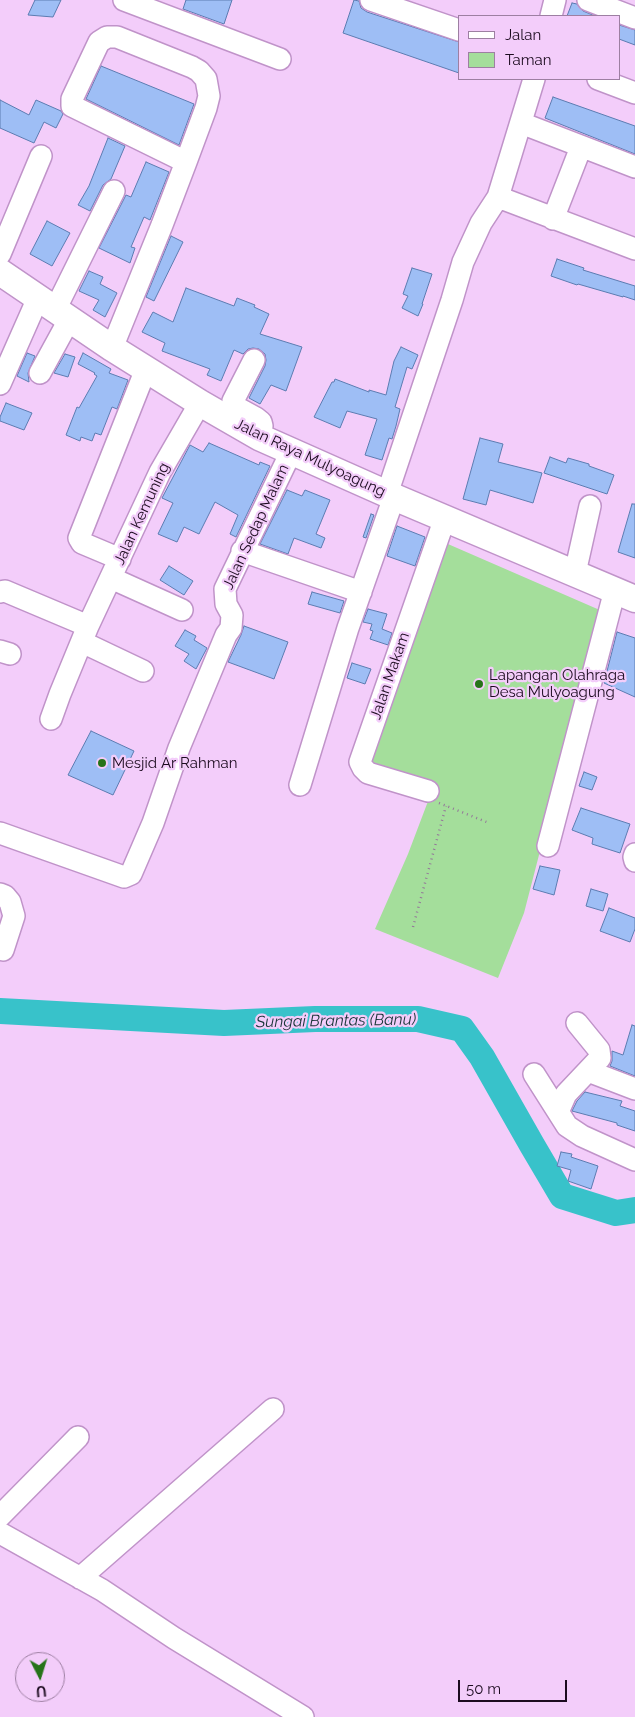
<!DOCTYPE html>
<html>
<head>
<meta charset="utf-8">
<style>
  body { margin:0 }
  #map { position:relative; width:635px; height:1717px; overflow:hidden; background:#f3cdfa; font-family:Raleway,sans-serif }
  canvas { display:block }
  .legend { position:absolute; left:458px; top:15px; width:162px; height:65px; box-sizing:border-box; background:#f3cdfa; border:1px solid #9d7fa2; margin:0; padding:6px 9px; list-style:none; font-size:15px; color:#1c0b1f }
  .legend li { display:flex; align-items:center; gap:10px; height:25px }
  .legend b { width:25px; border:1px solid #9d7fa2 }
  .north { position:absolute; left:15px; top:1652px; width:50px; height:50px; box-sizing:border-box; background:#f3cdfa; border:1px solid #9d7fa2; border-radius:50%; rotate:175deg; font-size:14px; font-weight:700; line-height:20px; text-align:center; color:#1c0b1f }
  .north::after { content:''; display:block; margin:auto; width:18px; height:22px; background:#267319; clip-path:polygon(50% 0,100% 100%,50% 72%,0 100%) }
  .scale { position:absolute; left:458px; top:1680px; width:109px; height:22px; box-sizing:border-box; border:2px solid #1c0b1f; border-top:0; padding-left:6px; font-size:15px; line-height:18px; white-space:nowrap; color:#1c0b1f; -webkit-text-stroke:4px #f3cdfa; paint-order:stroke }
</style>
</head>
<body>
<div id="map">
<canvas width="635" height="1717"></canvas>
<ul class="legend">
<li><b style="height:6px;background:#fff"></b>Jalan</li>
<li><b style="height:14px;background:#a4de9b"></b>Taman</li>
</ul>
<div class="north">U</div>
<div class="scale">50 m</div>
</div>
<script>
const c = document.querySelector('canvas').getContext('2d');
c.lineJoin = 'round';
function fill(path, color) { c.fillStyle = color; c.fill(path, 'evenodd'); }
const poly = rows => new Path2D(rows.map(r => 'M' + r).join(''));
function stroke(path, color, width, dash) { c.strokeStyle = color; c.lineWidth = width; c.lineCap = dash ? 'butt' : 'round'; c.setLineDash(dash || []); c.stroke(path); }
function drawText(font, color, halo, rows, align = 'center') {
  c.font = font + ' Raleway,sans-serif'; c.lineWidth = 4.5; c.setLineDash([]); c.textBaseline = 'middle'; c.strokeStyle = halo; c.fillStyle = color; for (const [text, x, y, turn = 0] of rows) {
    c.save(); c.translate(x, y); c.rotate((+turn || 0) * Math.PI / 180); c.textAlign = isNaN(turn) ? turn : align; if (halo) c.strokeText(text, 0, 0); c.fillText(text, 0, 0); c.restore();
  }
}
fill(poly([
  [441,541,602,611,524,913,498,978,375,929,408,854,430,796,436,798,434,790,368,767]
]), '#a4de9b');
stroke(poly([
  [0,1011,224,1023,315,1019,418,1019,462,1029,482,1057,532,1145,562,1196,616,1213,635,1210]
]), '#38c2ca', 26);
const building = poly([
  [35,0,61,0,53,17,28,15,35,0],
  [186,0,232,0,224,24,183,9,186,0],
  [354,0,359,1,361,8,367,12,459,42,459,73,343,33,354,0],
  [572,3,577,4,583,11,595,16,567,16,572,3],
  [619,25,635,30,635,45,619,39,619,25],
  [101,66,194,104,179,145,86,99,101,66],
  [553,97,635,126,635,154,545,118,553,97],
  [0,100,29,115,36,100,61,111,63,114,56,128,44,122,34,143,0,128,0,100],
  [108,138,125,146,111,179,103,185,90,211,78,205,89,186,108,138],
  [146,162,169,172,150,220,144,217,131,247,135,248,130,263,99,248,126,195,131,197,146,162],
  [47,221,70,233,52,266,30,254,47,221],
  [171,236,183,242,154,301,146,297,171,236],
  [557,259,584,268,583,270,635,286,635,300,623,296,623,297,578,284,577,285,551,276,557,259],
  [412,268,432,274,422,304,423,304,418,316,402,308,408,296,403,294,412,268],
  [89,271,103,277,100,284,117,293,105,317,93,310,99,300,79,291,89,271],
  [186,288,234,306,237,298,255,305,254,307,269,314,260,334,302,347,286,391,271,385,260,404,249,398,265,366,266,360,265,354,259,349,253,348,248,349,243,354,234,350,221,381,207,375,210,369,162,351,165,343,142,332,153,312,173,322,186,288],
  [401,347,418,355,412,369,407,367,395,407,400,409,396,426,392,439,389,438,382,460,365,455,377,419,347,411,340,428,314,417,332,382,334,382,335,379,369,392,369,390,386,395,394,361,401,347],
  [27,353,35,356,28,373,29,382,17,376,27,353],
  [83,353,111,369,109,373,128,380,117,409,112,407,101,435,95,433,92,441,81,437,80,441,66,435,77,407,79,408,97,376,94,374,95,373,78,364,83,353],
  [65,354,75,357,68,377,54,373,65,354],
  [6,403,32,413,24,430,0,421,0,417,6,403],
  [480,438,503,444,498,462,542,473,533,503,490,490,486,505,463,499,480,438],
  [209,443,259,465,260,462,270,466,236,537,230,534,238,515,215,502,199,534,184,527,177,542,158,534,173,503,162,498,190,445,203,452,209,443],
  [550,457,566,463,568,458,589,464,589,466,614,475,607,494,544,473,550,457],
  [287,490,302,496,305,490,330,500,316,534,325,538,321,548,294,538,288,554,260,544,287,490],
  [632,504,635,504,635,558,618,552,632,504],
  [371,514,374,515,366,538,363,537,371,514],
  [397,526,425,537,415,566,387,556,397,526],
  [169,566,193,581,184,595,160,580,169,566],
  [312,592,344,601,340,613,308,604,312,592],
  [368,609,387,614,382,629,392,633,388,645,370,639,373,631,370,630,372,624,363,622,368,609],
  [244,626,288,642,274,679,228,662,241,635,244,626],
  [185,630,196,636,194,640,207,648,196,669,184,661,189,654,175,646,185,630],
  [617,632,635,638,635,697,604,683,617,632],
  [352,663,371,669,365,684,347,678,352,663],
  [91,731,134,751,113,795,68,775,91,731],
  [584,772,597,777,592,790,579,786,584,772],
  [581,808,630,824,620,853,592,844,593,838,572,830,581,808],
  [540,866,560,870,554,895,533,889,540,866],
  [591,889,608,894,603,911,586,906,591,889],
  [609,908,635,918,635,929,630,942,600,931,609,908],
  [632,1025,635,1026,635,1076,610,1066,612,1061,612,1051,623,1055,632,1025],
  [585,1092,622,1101,620,1106,635,1111,635,1131,617,1125,617,1123,572,1111,577,1101,585,1092],
  [561,1152,572,1154,571,1157,598,1166,591,1189,568,1181,571,1170,557,1166,561,1152]
]);
fill(building, '#9ebef5');
stroke(building, '#5c7cb1', 1);
const minor = poly([
  [124,0,280,59],
  [371,0,459,30],
  [588,0,635,18],
  [551,16,555,0],
  [598,79,635,93],
  [521,123,635,167],
  [498,197,635,249],
  [553,219,581,147],
  [0,254,41,156],
  [55,310,114,191],
  [112,348,162,225,186,162,206,108,209,96,206,79,199,71,192,67,117,37,107,37,99,42,72,99,72,106,186,162],
  [254,360,233,401,234,406,256,418,261,422,262,426,259,437],
  [40,373,69,320],
  [0,384,38,298],
  [387,494,452,300,463,262,481,223,498,197,534,79],
  [242,551,361,592],
  [120,559,82,543,79,538,146,369],
  [575,573,590,506],
  [111,578,182,610],
  [0,592,5,591,88,626],
  [82,642,143,671],
  [0,651,10,654],
  [51,719,60,694,88,626,160,472,200,403],
  [300,785,348,628,394,497],
  [428,791,368,773,363,768,360,762,445,518],
  [0,833,124,877,131,874,153,823,179,748,226,635,231,628,232,615,226,604,225,589,291,452],
  [548,846,615,590],
  [635,854,634,857,635,861],
  [0,894,5,896,10,902,14,916,3,950],
  [588,1071,635,1089],
  [534,1074,567,1126,582,1136,635,1160],
  [558,1112,566,1094,600,1058,599,1050,577,1023],
  [0,1516,78,1437],
  [0,1533,102,1590,174,1638,303,1717],
  [80,1578,273,1409]
]);
const major = poly([
  [0,272,112,348,200,403,259,437,394,497,635,599]
]);
stroke(minor, '#c093c9', 24);
stroke(major, '#c093c9', 29);
stroke(poly([
  [439,803,489,823],
  [413,927,446,806]
]), '#947799', 2.5, [1, 4]);
stroke(minor, '#fff', 21);
stroke(major, '#fff', 26);
for (const [x, y, r, color] of [
  [479,684,5,"#267319"],
  [102,763,5,"#267319"]
]) { const dot = new Path2D(); dot.arc(x, y, r, 0, 2 * Math.PI); c.fillStyle = color; c.fill(dot); stroke(dot, '#f3cdfa', 2); }
drawText('15px', '#1c0b1f', '#f3cdfa', [
  ["Jalan Raya Mulyoagung",310,458,25],
  ["Jalan Kemuning",142,514,-65],
  ["Jalan Sedap Malam",256,527,-65],
  ["Jalan Makam",390,676,-71]
]);
drawText('15px', '#1c0b1f', '#f3cdfa', [
  ["Lapangan Olahraga",489,675],
  ["Desa Mulyoagung",489,692],
  ["Mesjid Ar Rahman",112,763]
], 'left');
drawText('italic 16px', '#183436', '#f3cdfa', [
  ["Sungai Brantas (Banu)",336,1021,-1]
]);
</script>
</body>
</html>
